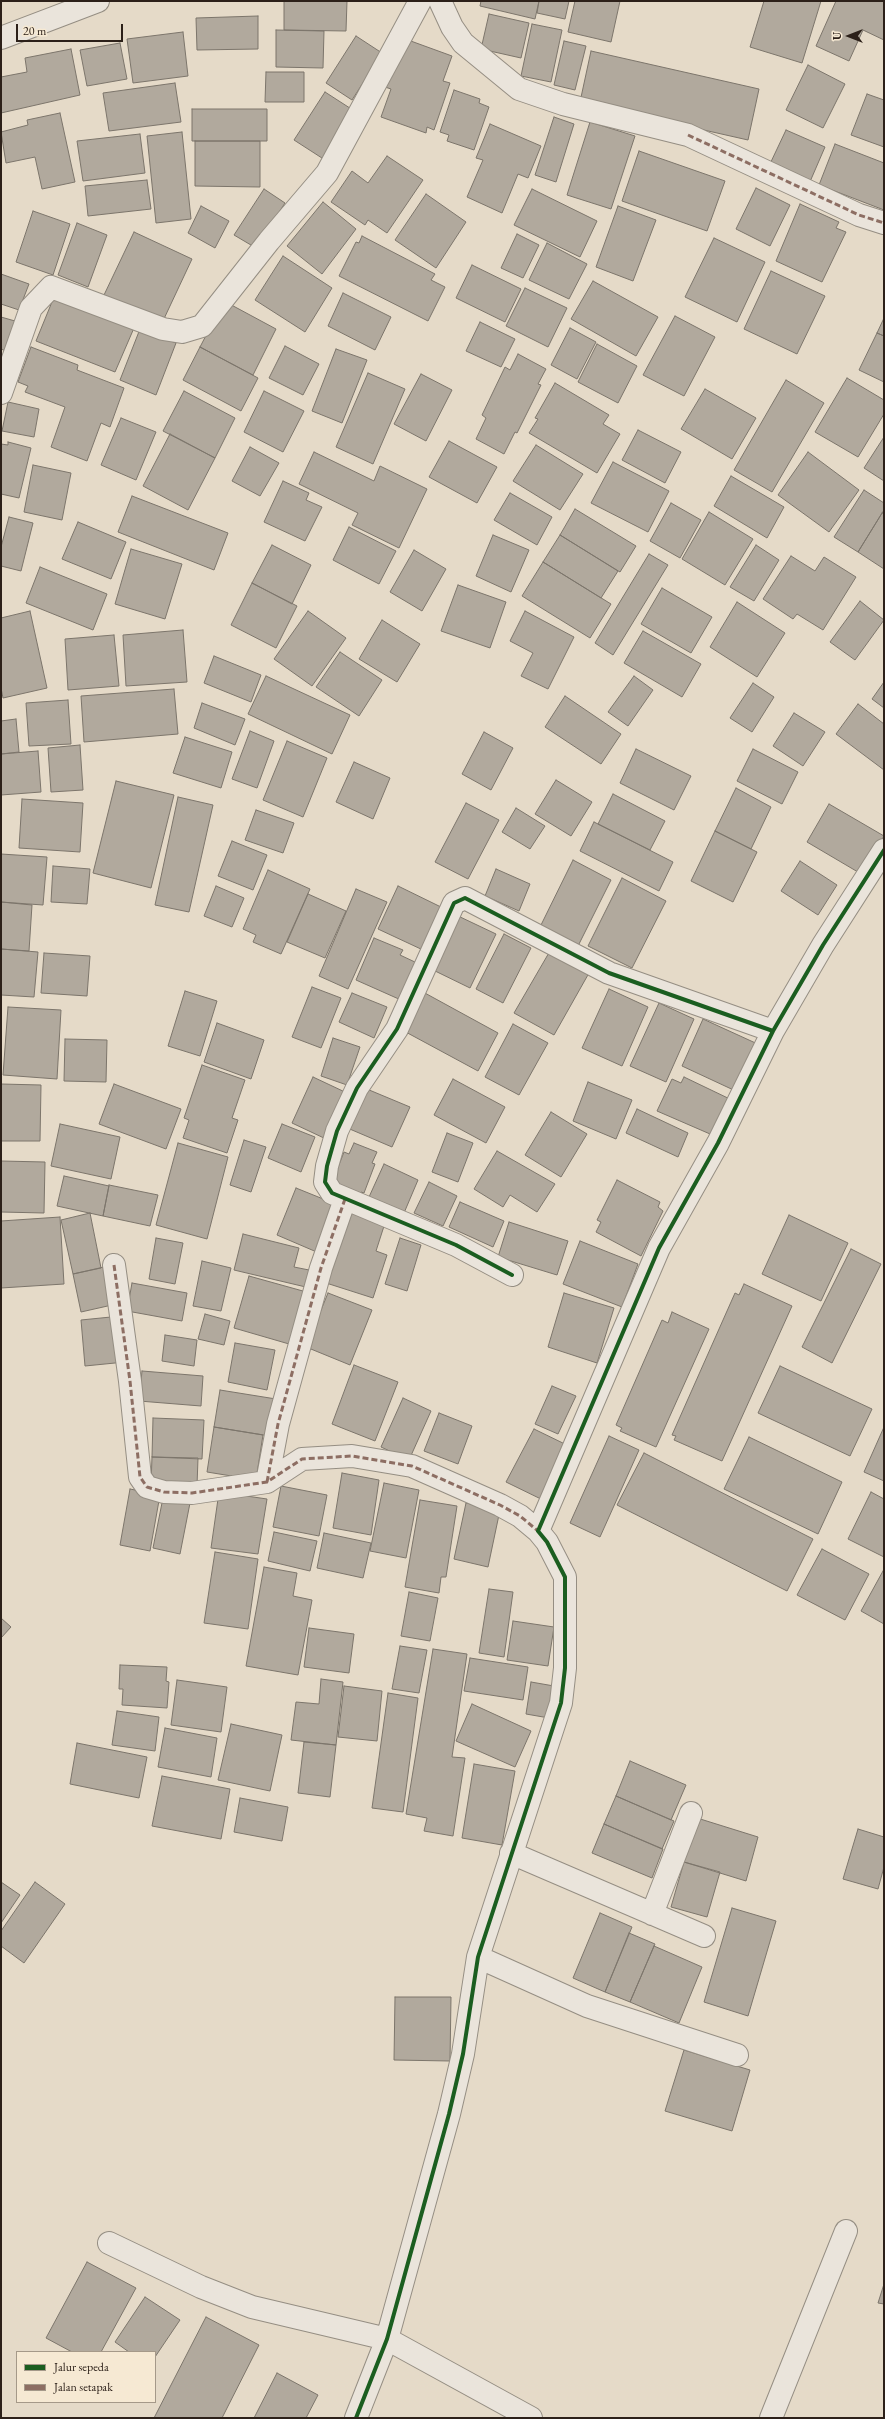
<!DOCTYPE html>
<html>
<head>
<meta charset="utf-8">
<style>
  body { margin:0 }
  #map { position:relative; width:885px; height:2419px; overflow:hidden; background:#e5dac8; font-family:"EB Garamond",serif }
  canvas { display:block }
  .frame { position:absolute; inset:0; border:2px solid #2c2019; pointer-events:none }
  .legend { position:absolute; left:16px; top:2351px; width:140px; height:52px; box-sizing:border-box; background:#f6e9d3; border:1px solid #a59989; margin:0; padding:5px 7px; list-style:none; font-size:12px; color:#2c2019 }
  .legend li { display:flex; align-items:center; gap:8px; height:20px }
  .legend b { width:20px; border:1px solid #a59989 }
  .north { position:absolute; left:829px; top:16px; width:40px; height:40px; -webkit-text-stroke:3px #f6e9d3; paint-order:stroke; rotate:270deg; font-size:11px; font-weight:700; line-height:16px; text-align:center; color:#2c2019 }
  .north::after { content:''; display:block; margin:auto; width:14px; height:18px; background:#2c2019; clip-path:polygon(50% 0,100% 100%,50% 72%,0 100%) }
  .scale { position:absolute; left:16px; top:24px; width:107px; height:18px; box-sizing:border-box; border:2px solid #2c2019; border-top:0; padding-left:5px; font-size:12px; line-height:14px; white-space:nowrap; color:#2c2019; -webkit-text-stroke:3px #f6e9d3; paint-order:stroke }
</style>
</head>
<body>
<div id="map">
<canvas width="885" height="2419"></canvas>
<div class="frame"></div>
<ul class="legend">
<li><b style="height:5px;background:#1b5e20"></b>Jalur sepeda</li>
<li><b style="height:5px;background:#8d6e63"></b>Jalan setapak</li>
</ul>
<div class="north">U</div>
<div class="scale">20 m</div>
</div>
<script>
const c = document.querySelector('canvas').getContext('2d');
c.lineJoin = 'round';
function fill(path, color) { c.fillStyle = color; c.fill(path, 'evenodd'); }
const poly = rows => new Path2D(rows.map(r => 'M' + r).join(''));
function stroke(path, color, width, dash) { c.strokeStyle = color; c.lineWidth = width; c.lineCap = dash ? 'butt' : 'round'; c.setLineDash(dash || []); c.stroke(path); }
const building = poly([
  [284,1,347,1,346,31,284,30,284,1],
  [481,1,539,1,535,19,480,6,481,1],
  [539,1,569,1,565,19,537,13,539,1],
  [575,1,620,1,611,42,568,32,575,1],
  [764,1,821,1,802,63,750,47,764,1],
  [836,1,884,1,884,40,863,30,849,61,816,46,836,1],
  [489,14,529,23,521,58,481,49,489,14],
  [258,16,258,49,197,50,196,18,258,16],
  [532,24,562,30,551,82,521,76,532,24],
  [276,30,324,31,323,68,276,67,276,30],
  [183,32,188,76,133,83,127,39,183,32],
  [356,36,382,53,352,100,326,83,356,36],
  [408,40,452,56,443,81,450,83,434,130,427,127,426,133,381,117,391,89,385,87,408,40],
  [564,41,586,46,575,90,554,85,564,41],
  [120,43,127,79,87,86,80,50,120,43],
  [71,49,80,95,1,113,1,77,27,72,25,58,71,49],
  [591,51,759,89,748,140,580,102,591,51],
  [808,65,845,84,823,128,786,110,808,65],
  [266,72,304,72,304,102,265,102,266,72],
  [175,83,181,122,109,131,103,93,175,83],
  [454,90,480,99,479,103,489,107,474,150,447,141,449,135,440,132,454,90],
  [325,92,356,112,325,160,294,140,325,92],
  [867,94,884,100,884,147,851,135,867,94],
  [192,109,267,109,267,141,192,141,192,109],
  [60,113,75,182,42,189,35,157,6,163,1,132,28,125,27,120,60,113],
  [554,117,574,124,556,182,535,175,554,117],
  [590,122,635,136,611,209,567,195,590,122],
  [490,124,541,146,528,178,518,174,502,213,467,197,483,160,476,158,490,124],
  [786,130,825,147,809,184,769,166,786,130],
  [182,132,191,219,156,223,147,136,182,132],
  [140,134,145,173,83,181,77,141,140,134],
  [195,141,260,141,260,187,195,186,195,141],
  [835,144,884,163,884,210,819,185,835,144],
  [639,151,725,181,707,231,622,201,639,151],
  [387,156,423,180,387,233,368,220,365,225,331,202,352,171,368,183,387,156],
  [147,180,151,209,88,216,85,186,147,180],
  [756,188,790,205,770,246,736,229,756,188],
  [264,189,285,203,256,248,234,235,264,189],
  [532,189,597,221,580,257,514,225,532,189],
  [426,194,466,222,436,268,395,240,426,194],
  [323,202,356,229,322,274,287,246,323,202],
  [800,204,839,222,836,228,846,232,822,282,776,261,800,204],
  [201,206,229,221,215,248,188,233,201,206],
  [618,206,656,220,633,281,596,267,618,206],
  [33,211,70,224,53,275,16,262,33,211],
  [77,223,107,235,88,287,58,275,77,223],
  [134,232,192,259,162,323,104,295,134,232],
  [517,234,539,245,523,278,501,268,517,234],
  [362,236,435,274,431,280,445,287,428,321,339,276,356,242,359,243,362,236],
  [714,238,765,262,737,322,685,297,714,238],
  [547,243,587,264,569,299,529,280,547,243],
  [283,256,332,288,305,332,255,300,283,256],
  [472,265,521,289,505,322,456,298,472,265],
  [771,271,825,296,797,354,744,329,771,271],
  [1,274,29,284,19,310,1,304,1,274],
  [593,281,658,317,636,356,571,319,593,281],
  [525,288,567,308,548,347,506,326,525,288],
  [343,293,391,317,375,350,328,326,343,293],
  [54,297,134,328,115,372,36,341,54,297],
  [224,301,276,329,253,375,200,347,224,301],
  [675,316,715,337,684,396,643,375,675,316],
  [1,317,15,321,6,351,1,349,1,317],
  [884,318,884,336,877,333,884,318],
  [480,322,515,339,501,367,466,351,480,322],
  [570,328,596,342,577,379,551,365,570,328],
  [140,329,176,343,156,395,120,380,140,329],
  [877,333,884,336,884,382,859,370,877,333],
  [597,344,637,366,618,403,578,382,597,344],
  [285,346,319,364,303,395,269,378,285,346],
  [31,347,78,365,77,370,124,388,110,427,101,423,87,461,51,447,65,407,25,392,28,386,18,382,31,347],
  [200,347,258,378,241,411,183,380,200,347],
  [336,349,367,360,342,423,312,411,336,349],
  [518,354,546,369,538,384,541,385,517,433,515,432,504,454,476,439,486,418,482,415,505,367,510,370,518,354],
  [368,373,405,389,373,464,336,447,368,373],
  [421,374,452,390,426,441,394,424,421,374],
  [847,378,884,400,884,414,858,457,815,432,847,378],
  [786,380,824,403,772,492,734,470,786,380],
  [555,383,609,415,603,424,620,434,597,473,529,433,538,419,535,418,555,383],
  [705,389,756,418,732,459,681,429,705,389],
  [184,391,235,418,215,458,163,431,184,391],
  [264,391,304,411,283,452,244,432,264,391],
  [8,402,39,409,34,437,2,431,8,402],
  [121,418,156,432,136,480,101,465,121,418],
  [638,430,681,452,665,483,622,460,638,430],
  [170,434,215,458,188,510,143,486,170,434],
  [884,437,884,481,864,468,884,437],
  [449,441,497,467,477,503,429,477,449,441],
  [8,442,31,448,19,498,1,494,1,444,8,445,8,442],
  [536,445,583,474,560,510,513,481,536,445],
  [250,447,279,463,260,496,232,481,250,447],
  [314,452,374,481,380,466,427,489,399,548,352,525,358,513,299,484,314,452],
  [808,452,859,490,829,532,778,495,808,452],
  [613,462,669,491,648,532,591,503,613,462],
  [33,465,71,473,62,520,24,512,33,465],
  [731,476,784,507,767,538,714,506,731,476],
  [283,481,309,493,306,500,322,507,305,541,264,522,283,481],
  [864,490,884,503,884,510,858,552,834,537,864,490],
  [510,493,552,517,537,545,494,520,510,493],
  [132,496,228,533,214,570,118,532,132,496],
  [671,503,701,520,680,558,650,541,671,503],
  [575,509,636,546,620,572,560,535,575,509],
  [709,512,753,539,725,585,682,559,709,512],
  [882,513,884,514,884,569,858,552,882,513],
  [9,517,33,523,21,571,1,566,1,547,9,517],
  [78,522,126,542,111,579,62,559,78,522],
  [349,527,396,551,379,584,333,560,349,527],
  [493,535,529,550,511,592,476,576,493,535],
  [560,535,618,571,601,598,543,562,560,535],
  [272,545,311,565,292,604,252,583,272,545],
  [756,545,779,560,754,601,730,587,756,545],
  [131,549,182,564,165,619,115,604,131,549],
  [414,550,446,569,422,611,390,592,414,550],
  [649,554,668,565,613,655,595,643,649,554],
  [791,556,815,571,824,557,856,577,823,630,797,614,793,619,763,599,791,556],
  [543,562,611,604,590,638,522,596,543,562],
  [40,567,107,594,93,630,26,603,40,567],
  [252,583,297,606,276,648,231,625,252,583],
  [458,585,506,602,490,648,441,631,458,585],
  [662,588,712,617,691,653,641,624,662,588],
  [860,601,884,620,855,660,830,642,860,601],
  [737,602,785,633,757,677,710,647,737,602],
  [30,611,47,688,3,698,1,688,1,618,30,611],
  [308,611,346,638,312,686,274,659,308,611],
  [525,611,574,637,548,689,521,676,533,653,510,641,525,611],
  [382,620,420,644,397,682,359,659,382,620],
  [183,630,187,682,126,686,123,635,183,630],
  [643,631,701,664,682,697,624,663,643,631],
  [114,635,119,686,68,690,65,639,114,635],
  [340,652,382,680,359,716,316,687,340,652],
  [214,656,261,675,251,702,204,683,214,656],
  [266,676,350,715,332,754,248,714,266,676],
  [634,676,653,690,628,726,608,712,634,676],
  [884,682,884,708,872,699,884,682],
  [753,683,774,697,752,732,730,718,753,683],
  [174,689,178,734,84,742,81,696,174,689],
  [565,696,621,734,601,764,545,727,565,696],
  [68,700,71,744,29,746,26,703,68,700],
  [202,703,245,719,235,745,194,728,202,703],
  [858,704,884,724,884,770,836,734,858,704],
  [794,713,825,732,803,766,773,746,794,713],
  [16,719,19,752,1,754,1,721,16,719],
  [250,731,274,741,257,788,232,779,250,731],
  [484,732,513,748,491,790,462,774,484,732],
  [185,737,232,752,221,788,173,773,185,737],
  [287,741,327,758,303,817,263,800,287,741],
  [80,745,83,790,51,792,48,748,80,745],
  [636,749,691,776,674,810,620,783,636,749],
  [753,749,798,772,782,804,737,781,753,749],
  [38,751,41,792,1,795,1,754,38,751],
  [354,762,390,778,373,819,336,802,354,762],
  [556,780,592,802,571,836,535,814,556,780],
  [116,781,174,795,151,888,93,873,116,781],
  [736,788,771,807,751,849,715,831,736,788],
  [613,794,665,821,650,850,598,824,613,794],
  [178,797,213,805,189,912,155,905,178,797],
  [22,799,83,803,80,852,19,848,22,799],
  [466,803,499,820,468,879,435,862,466,803],
  [829,804,884,836,863,875,807,842,829,804],
  [516,808,545,826,530,849,502,832,516,808],
  [256,810,294,823,283,853,245,840,256,810],
  [594,822,673,862,659,891,580,851,594,822],
  [715,831,757,852,733,902,691,881,715,831],
  [232,841,267,855,253,890,218,876,232,841],
  [1,854,47,857,43,905,1,902,1,854],
  [573,860,611,880,578,946,540,927,573,860],
  [800,861,837,885,818,915,781,891,800,861],
  [53,866,90,869,87,904,51,902,53,866],
  [496,869,530,884,519,911,485,896,496,869],
  [268,870,310,889,281,954,253,942,256,935,243,929,268,870],
  [622,878,666,901,632,968,588,946,622,878],
  [216,886,244,898,232,927,204,916,216,886],
  [398,886,443,908,423,950,378,929,398,886],
  [356,889,387,902,348,989,319,976,356,889],
  [308,894,346,911,325,958,287,942,308,894],
  [1,902,32,905,29,951,1,949,1,902],
  [456,915,496,934,470,988,431,969,456,915],
  [504,934,531,948,503,1003,476,989,504,934],
  [374,938,403,950,400,955,417,963,401,1000,356,980,374,938],
  [1,949,38,952,34,997,1,995,1,949],
  [550,951,589,973,554,1035,514,1013,550,951],
  [44,953,90,956,87,996,41,993,44,953],
  [312,987,341,998,321,1048,292,1037,312,987],
  [609,989,648,1007,622,1066,582,1048,609,989],
  [185,991,217,1001,200,1056,168,1046,185,991],
  [423,992,498,1033,478,1071,402,1030,423,992],
  [352,993,387,1007,374,1038,339,1022,352,993],
  [659,1003,694,1019,666,1082,630,1066,659,1003],
  [8,1007,61,1010,57,1079,3,1075,8,1007],
  [703,1019,762,1046,740,1093,682,1066,703,1019],
  [217,1023,264,1040,251,1079,204,1062,217,1023],
  [513,1024,548,1043,519,1095,485,1077,513,1024],
  [333,1038,360,1047,347,1085,321,1076,333,1038],
  [65,1039,107,1040,106,1082,64,1081,65,1039],
  [202,1065,245,1080,232,1118,238,1120,227,1153,183,1138,189,1120,184,1118,202,1065],
  [313,1077,347,1093,326,1139,292,1123,313,1077],
  [684,1077,734,1101,717,1137,657,1111,672,1079,681,1083,684,1077],
  [453,1079,505,1107,486,1143,434,1115,453,1079],
  [588,1082,632,1100,616,1139,573,1121,588,1082],
  [1,1084,41,1085,40,1141,1,1141,1,1084],
  [114,1084,181,1109,166,1149,99,1124,114,1084],
  [362,1087,410,1107,392,1147,345,1127,362,1087],
  [637,1109,688,1133,678,1157,626,1133,637,1109],
  [551,1112,587,1134,561,1177,525,1155,551,1112],
  [60,1124,120,1137,111,1179,51,1166,60,1124],
  [282,1124,315,1137,301,1172,268,1158,282,1124],
  [447,1133,473,1143,458,1182,432,1172,447,1133],
  [244,1140,266,1147,251,1192,230,1185,244,1140],
  [178,1143,228,1157,207,1239,156,1225,178,1143],
  [354,1143,377,1152,372,1163,375,1164,364,1193,361,1192,359,1198,336,1189,339,1183,333,1180,344,1152,349,1154,354,1143],
  [497,1151,555,1184,537,1212,510,1195,503,1207,474,1189,497,1151],
  [1,1161,45,1162,44,1213,1,1212,1,1161],
  [384,1164,418,1180,404,1213,369,1197,384,1164],
  [64,1176,109,1186,103,1216,57,1206,64,1176],
  [617,1180,660,1202,658,1207,663,1211,641,1256,596,1232,601,1222,597,1220,617,1180],
  [429,1182,457,1196,443,1226,414,1213,429,1182],
  [109,1185,158,1195,150,1226,103,1216,109,1185],
  [296,1188,338,1205,319,1253,277,1235,296,1188],
  [460,1202,504,1221,493,1247,449,1227,460,1202],
  [347,1210,385,1223,376,1251,387,1255,373,1298,323,1282,347,1210],
  [90,1213,101,1268,73,1274,61,1220,90,1213],
  [789,1215,848,1243,821,1301,762,1274,789,1215],
  [60,1217,64,1284,1,1288,1,1221,60,1217],
  [509,1222,568,1241,557,1275,498,1257,509,1222],
  [243,1234,299,1248,294,1267,314,1271,310,1288,234,1270,243,1234],
  [156,1238,183,1243,175,1284,149,1279,156,1238],
  [400,1238,421,1245,407,1291,385,1284,400,1238],
  [580,1241,638,1264,622,1307,563,1284,580,1241],
  [851,1249,881,1264,832,1363,802,1347,851,1249],
  [202,1261,231,1268,221,1311,193,1306,202,1261],
  [104,1267,112,1305,81,1312,73,1274,104,1267],
  [249,1276,310,1293,296,1346,234,1328,249,1276],
  [132,1283,187,1293,182,1321,127,1311,132,1283],
  [744,1284,792,1306,722,1461,674,1440,676,1436,672,1435,735,1293,739,1295,744,1284],
  [328,1293,372,1310,350,1365,306,1347,328,1293],
  [564,1293,614,1308,597,1363,548,1347,564,1293],
  [672,1312,709,1329,656,1447,620,1431,622,1428,616,1425,662,1320,668,1323,672,1312],
  [205,1314,230,1321,224,1345,198,1339,205,1314],
  [121,1316,125,1362,85,1366,81,1320,121,1316],
  [165,1335,197,1340,194,1366,162,1361,165,1335],
  [235,1343,275,1350,267,1390,228,1382,235,1343],
  [354,1365,398,1382,375,1441,332,1424,354,1365],
  [780,1366,872,1409,850,1456,758,1413,780,1366],
  [142,1371,203,1376,201,1406,139,1401,142,1371],
  [552,1386,576,1396,558,1434,535,1424,552,1386],
  [220,1390,276,1399,270,1436,214,1427,220,1390],
  [403,1398,431,1411,409,1460,381,1447,403,1398],
  [439,1413,472,1426,458,1464,424,1451,439,1413],
  [153,1418,204,1420,202,1459,152,1457,153,1418],
  [214,1427,263,1435,256,1480,207,1472,214,1427],
  [884,1427,884,1481,864,1472,884,1427],
  [534,1429,571,1447,545,1501,506,1482,534,1429],
  [609,1436,639,1450,600,1537,570,1523,609,1436],
  [749,1437,842,1482,818,1534,724,1489,749,1437],
  [644,1453,813,1539,787,1591,617,1505,644,1453],
  [152,1457,198,1458,197,1486,151,1485,152,1457],
  [342,1473,379,1480,371,1535,333,1528,342,1473],
  [384,1483,419,1490,406,1558,370,1551,384,1483],
  [281,1486,327,1495,319,1536,273,1527,281,1486],
  [130,1489,160,1495,150,1551,120,1545,130,1489],
  [219,1492,267,1499,258,1554,211,1548,219,1492],
  [871,1492,884,1499,884,1557,848,1539,871,1492],
  [163,1498,190,1503,180,1554,153,1548,163,1498],
  [420,1500,457,1506,446,1577,441,1577,439,1593,405,1587,420,1500],
  [466,1503,500,1510,488,1567,454,1559,466,1503],
  [274,1532,317,1541,310,1571,268,1561,274,1532],
  [324,1533,371,1543,363,1578,317,1568,324,1533],
  [822,1549,869,1574,845,1620,797,1595,822,1549],
  [215,1552,258,1559,248,1629,204,1623,215,1552],
  [264,1567,297,1573,293,1596,312,1600,298,1675,246,1666,264,1567],
  [883,1571,884,1571,884,1624,861,1611,883,1571],
  [489,1589,513,1592,504,1657,479,1653,489,1589],
  [409,1592,438,1598,430,1641,401,1636,409,1592],
  [1,1618,11,1627,1,1638,1,1618],
  [513,1621,554,1627,548,1666,507,1660,513,1621],
  [309,1628,354,1634,349,1673,304,1667,309,1628],
  [400,1646,427,1650,419,1693,392,1689,400,1646],
  [433,1649,467,1654,452,1757,465,1758,453,1836,424,1831,427,1818,406,1814,433,1649],
  [470,1658,528,1667,523,1700,464,1691,470,1658],
  [120,1665,167,1667,166,1681,169,1682,167,1708,122,1705,123,1689,119,1689,120,1665],
  [321,1679,343,1682,336,1745,291,1740,296,1702,319,1704,321,1679],
  [177,1680,227,1687,221,1732,171,1725,177,1680],
  [531,1682,554,1686,549,1718,526,1714,531,1682],
  [344,1686,382,1691,377,1741,338,1737,344,1686],
  [388,1693,418,1698,403,1812,372,1808,388,1693],
  [472,1704,531,1731,515,1767,456,1741,472,1704],
  [117,1711,159,1717,155,1751,112,1745,117,1711],
  [231,1724,282,1735,270,1791,218,1780,231,1724],
  [165,1728,217,1738,211,1777,158,1767,165,1728],
  [304,1742,336,1745,330,1797,298,1793,304,1742],
  [77,1743,147,1757,139,1798,70,1784,77,1743],
  [630,1761,686,1785,671,1820,616,1796,630,1761],
  [474,1764,515,1771,502,1845,462,1838,474,1764],
  [162,1776,230,1789,221,1839,152,1826,162,1776],
  [616,1796,674,1821,662,1849,604,1824,616,1796],
  [240,1798,288,1807,282,1841,234,1832,240,1798],
  [697,1818,758,1837,746,1881,684,1862,697,1818],
  [604,1824,663,1849,652,1878,592,1853,604,1824],
  [858,1829,884,1837,884,1867,878,1889,843,1879,858,1829],
  [684,1862,720,1872,707,1917,671,1907,684,1862],
  [1,1882,20,1895,1,1923,1,1882],
  [35,1882,65,1904,24,1963,1,1946,1,1931,35,1882],
  [732,1908,776,1921,748,2016,704,2002,732,1908],
  [600,1913,632,1927,605,1992,573,1978,600,1913],
  [629,1933,655,1944,630,2002,605,1992,629,1933],
  [654,1946,702,1967,679,2023,630,2002,654,1946],
  [395,1997,451,1997,450,2061,394,2060,395,1997],
  [684,2050,750,2070,732,2131,665,2111,684,2050],
  [87,2262,136,2288,101,2352,72,2352,46,2338,87,2262],
  [884,2284,884,2304,878,2303,884,2284],
  [145,2297,180,2320,155,2357,155,2352,129,2352,115,2342,145,2297],
  [206,2317,259,2345,222,2418,154,2418,206,2317],
  [277,2373,318,2395,306,2418,254,2418,277,2373]
]);
fill(building, '#b1a99d');
stroke(building, '#7c756b', 1);
const street = poly([
  [440,1,452,27,463,43,519,89,563,104,688,135,859,215,884,223],
  [1,38,98,1],
  [1,393,31,308,51,287,163,329,182,332,202,326,269,241,327,173,420,1],
  [114,1265,130,1381,140,1477,147,1487,164,1492,192,1493,267,1482,302,1459,352,1456,412,1466,500,1505,520,1516,538,1531],
  [512,1275,456,1245,332,1193,325,1182,327,1166,337,1131,357,1088,397,1029,454,903,465,898,609,973,773,1031],
  [267,1482,278,1424,321,1268,345,1199],
  [511,1853,704,1936],
  [652,1914,691,1813],
  [478,1957,587,2006,737,2055],
  [109,2243,201,2287,252,2307,387,2339,531,2418],
  [356,2418,387,2339,449,2114,463,2054,478,1957,561,1703,565,1668,565,1577,547,1542,538,1531,659,1248,718,1143,773,1031,823,945,884,850],
  [771,2418,846,2231]
]);
stroke(street, '#958e83', 24);
stroke(street, '#eae4db', 22);
stroke(poly([
  [688,135,859,215,884,223],
  [114,1265,130,1381,140,1477,147,1487,164,1492,192,1493,267,1482,302,1459,352,1456,412,1466,500,1505,520,1516,538,1531],
  [267,1482,278,1424,321,1268,345,1199]
]), '#8d6e63', 3, [6, 3]);
stroke(poly([
  [512,1275,456,1245,332,1193,325,1182,327,1166,337,1131,357,1088,397,1029,454,903,465,898,609,973,773,1031],
  [356,2418,387,2339,449,2114,463,2054,478,1957,561,1703,565,1668,565,1577,547,1542,538,1531,659,1248,718,1143,773,1031,823,945,884,850]
]), '#1b5e20', 4);
</script>
</body>
</html>
